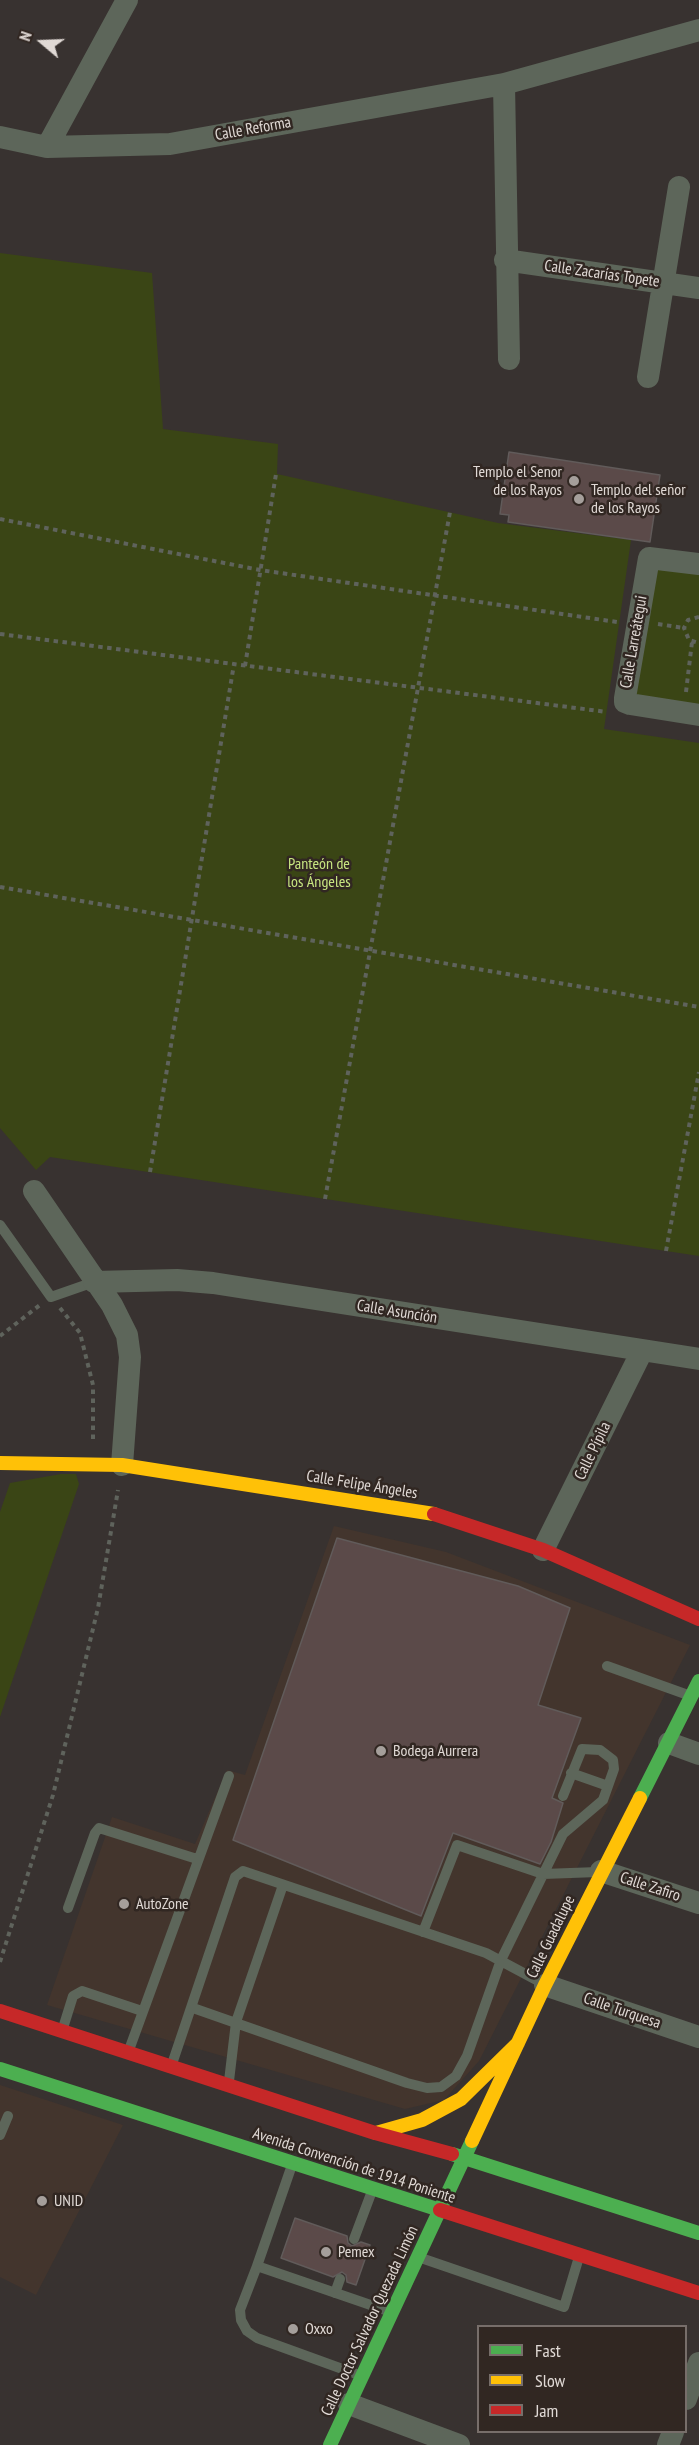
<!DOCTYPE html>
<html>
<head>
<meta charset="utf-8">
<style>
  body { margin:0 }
  #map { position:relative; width:699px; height:2445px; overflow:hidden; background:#383230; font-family:"PT Sans Narrow",sans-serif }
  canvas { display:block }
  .legend { position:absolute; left:477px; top:2325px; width:210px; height:108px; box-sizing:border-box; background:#312722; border:2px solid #776e6a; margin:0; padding:8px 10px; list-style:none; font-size:18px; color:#e0d9d5 }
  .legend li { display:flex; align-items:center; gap:12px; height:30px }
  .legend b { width:30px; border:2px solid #776e6a }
  .north { position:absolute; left:12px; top:12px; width:60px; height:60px; -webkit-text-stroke:4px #312722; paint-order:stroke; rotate:289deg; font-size:16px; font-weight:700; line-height:24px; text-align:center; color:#e0d9d5 }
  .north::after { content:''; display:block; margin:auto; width:21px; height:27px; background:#e0d9d5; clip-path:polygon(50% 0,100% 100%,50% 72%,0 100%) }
</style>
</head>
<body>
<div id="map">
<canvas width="699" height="2445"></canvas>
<ul class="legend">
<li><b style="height:8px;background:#4caf50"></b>Fast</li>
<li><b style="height:8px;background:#ffc107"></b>Slow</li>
<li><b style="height:8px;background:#c62828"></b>Jam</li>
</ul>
<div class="north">N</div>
</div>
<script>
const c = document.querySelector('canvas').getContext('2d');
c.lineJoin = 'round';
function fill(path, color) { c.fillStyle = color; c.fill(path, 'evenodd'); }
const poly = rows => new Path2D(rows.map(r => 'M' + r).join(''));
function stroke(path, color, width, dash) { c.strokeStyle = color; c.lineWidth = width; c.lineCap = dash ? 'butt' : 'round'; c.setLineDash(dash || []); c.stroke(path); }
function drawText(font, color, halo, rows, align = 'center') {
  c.font = font + ' "PT Sans Narrow",sans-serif'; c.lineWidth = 5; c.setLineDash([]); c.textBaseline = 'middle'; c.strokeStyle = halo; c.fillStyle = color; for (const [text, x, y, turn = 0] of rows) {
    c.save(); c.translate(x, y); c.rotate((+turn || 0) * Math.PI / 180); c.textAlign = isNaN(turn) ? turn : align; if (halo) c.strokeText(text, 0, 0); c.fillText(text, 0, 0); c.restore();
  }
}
fill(poly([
  [334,1526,446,1552,690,1645,479,2061,444,2100,405,2109,47,2005,112,1817,195,1844,227,1770,245,1775],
  [0,2085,123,2125,36,2295,0,2277]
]), '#43352d');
fill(poly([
  [0,253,152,273,163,429,278,444,277,474,498,523,631,540,604,729,699,743,699,1256,50,1157,36,1170,0,1128],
  [654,564,699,570,699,707,631,698],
  [61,1474,76,1474,79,1484,0,1717,0,1512,10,1483]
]), '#3a4515');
const building = poly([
  [509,452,660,475,650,542,508,522,509,515,500,514,509,452],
  [337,1538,518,1586,570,1608,538,1705,581,1718,552,1798,563,1803,551,1842,540,1864,453,1833,421,1916,233,1840,337,1538],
  [295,2218,347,2236,348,2243,352,2246,361,2242,370,2245,356,2285,347,2282,346,2275,342,2272,333,2277,281,2258,295,2218]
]);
fill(building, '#5b4a49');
stroke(building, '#615b5a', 1.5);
stroke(poly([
  [0,519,260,570,617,622],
  [699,617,688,620,684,628,689,640,699,643],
  [658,624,684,628],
  [0,634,607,712],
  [245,666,276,474],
  [686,692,692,642],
  [0,887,699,1007],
  [150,1172,234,664],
  [325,1199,450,512],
  [666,1251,699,1072],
  [60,1308,80,1333,93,1385,93,1442],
  [0,1336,40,1305],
  [0,1962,53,1795,98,1608,118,1490]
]), '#5f635c', 4, [4.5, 4.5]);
stroke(poly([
  [0,1225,51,1297,94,1282],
  [607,1666,688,1695],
  [571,1773,608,1786],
  [68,1908,95,1833,99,1828,197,1859],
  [423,1932,457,1845,543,1874,598,1872],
  [193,2008,407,2083,427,2088,441,2087,456,2076,467,2056,501,1960,563,1834,603,1800,614,1769,613,1760,600,1750,582,1749,563,1796],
  [63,2028,73,1996,82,1991,142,2011],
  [129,2050,229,1776],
  [172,2064,235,1877,243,1871,486,1953,544,1984],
  [229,2081,236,2022,283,1885],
  [0,2135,8,2116],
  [292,2165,257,2266,391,2312],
  [354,2239,372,2191],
  [421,2258,564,2307,579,2257],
  [257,2266,240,2310,241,2320,247,2331,257,2338,359,2375],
  [335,2293,340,2279]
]), '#5d665a', 10);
stroke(poly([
  [504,84,509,359],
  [0,137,47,147,170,144,504,84,699,30],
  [47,147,127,0],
  [505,260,699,288],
  [648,377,679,187],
  [699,564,649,558,625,698,625,702,630,704,699,715],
  [34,1191,112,1305,127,1335,130,1357,122,1465],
  [94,1282,177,1280,213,1283,699,1359],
  [543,1550,642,1351],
  [669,1743,699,1754],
  [601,1871,699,1903],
  [545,1985,699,2037],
  [686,2399,699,2363],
  [349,2404,459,2445],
  [668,2445,673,2432]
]), '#5d665a', 22);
stroke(poly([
  [640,1798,699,1681],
  [0,2069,440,2210],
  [452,2154,699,2233],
  [330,2445,472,2141]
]), '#4caf50', 14);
stroke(poly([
  [0,1463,122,1465,434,1514],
  [376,2133,422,2120,461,2099,518,2043],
  [472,2141,545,1985,640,1798]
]), '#ffc107', 14);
stroke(poly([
  [434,1514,543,1550,699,1619],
  [0,2011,375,2133,452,2154],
  [440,2210,699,2293]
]), '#c62828', 14);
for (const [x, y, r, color] of [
  [574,481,6,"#a59f9b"],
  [579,499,6,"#a59f9b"],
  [381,1751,6,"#a59f9b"],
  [124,1904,6,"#a59f9b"],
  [42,2201,6,"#a59f9b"],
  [326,2252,6,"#a59f9b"],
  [293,2329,6,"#a59f9b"]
]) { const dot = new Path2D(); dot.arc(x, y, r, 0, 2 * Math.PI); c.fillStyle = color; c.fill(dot); stroke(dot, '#312722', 2); }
drawText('16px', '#e0d9d5', '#312722', [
  ["Calle Reforma",253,129,-10],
  ["Calle Zacarías Topete",602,274,8],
  ["Calle Larreátegui",634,642,-80],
  ["Calle Asunción",397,1312,9],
  ["Calle Pípila",593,1451,-64],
  ["Calle Felipe Ángeles",362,1485,9],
  ["Calle Zafiro",650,1887,18],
  ["Calle Guadalupe",551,1937,-64],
  ["Calle Turquesa",622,2011,19],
  ["Avenida Convención de 1914 Poniente",354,2166,18],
  ["Calle Doctor Salvador Quezada Limón",370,2321,-65]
]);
drawText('16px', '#e0d9d5', '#312722', [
  ["Templo el Senor",562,472,"right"],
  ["de los Rayos",562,490,"right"],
  ["Templo del señor",591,490],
  ["de los Rayos",591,508],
  ["Bodega Aurrera",393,1751],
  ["AutoZone",136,1904],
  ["UNID",54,2201],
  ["Pemex",338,2252],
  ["Oxxo",305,2329]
], 'left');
drawText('16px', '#c7e580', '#312722', [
  ["Panteón de",319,864],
  ["los Ángeles",319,882]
]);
</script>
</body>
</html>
